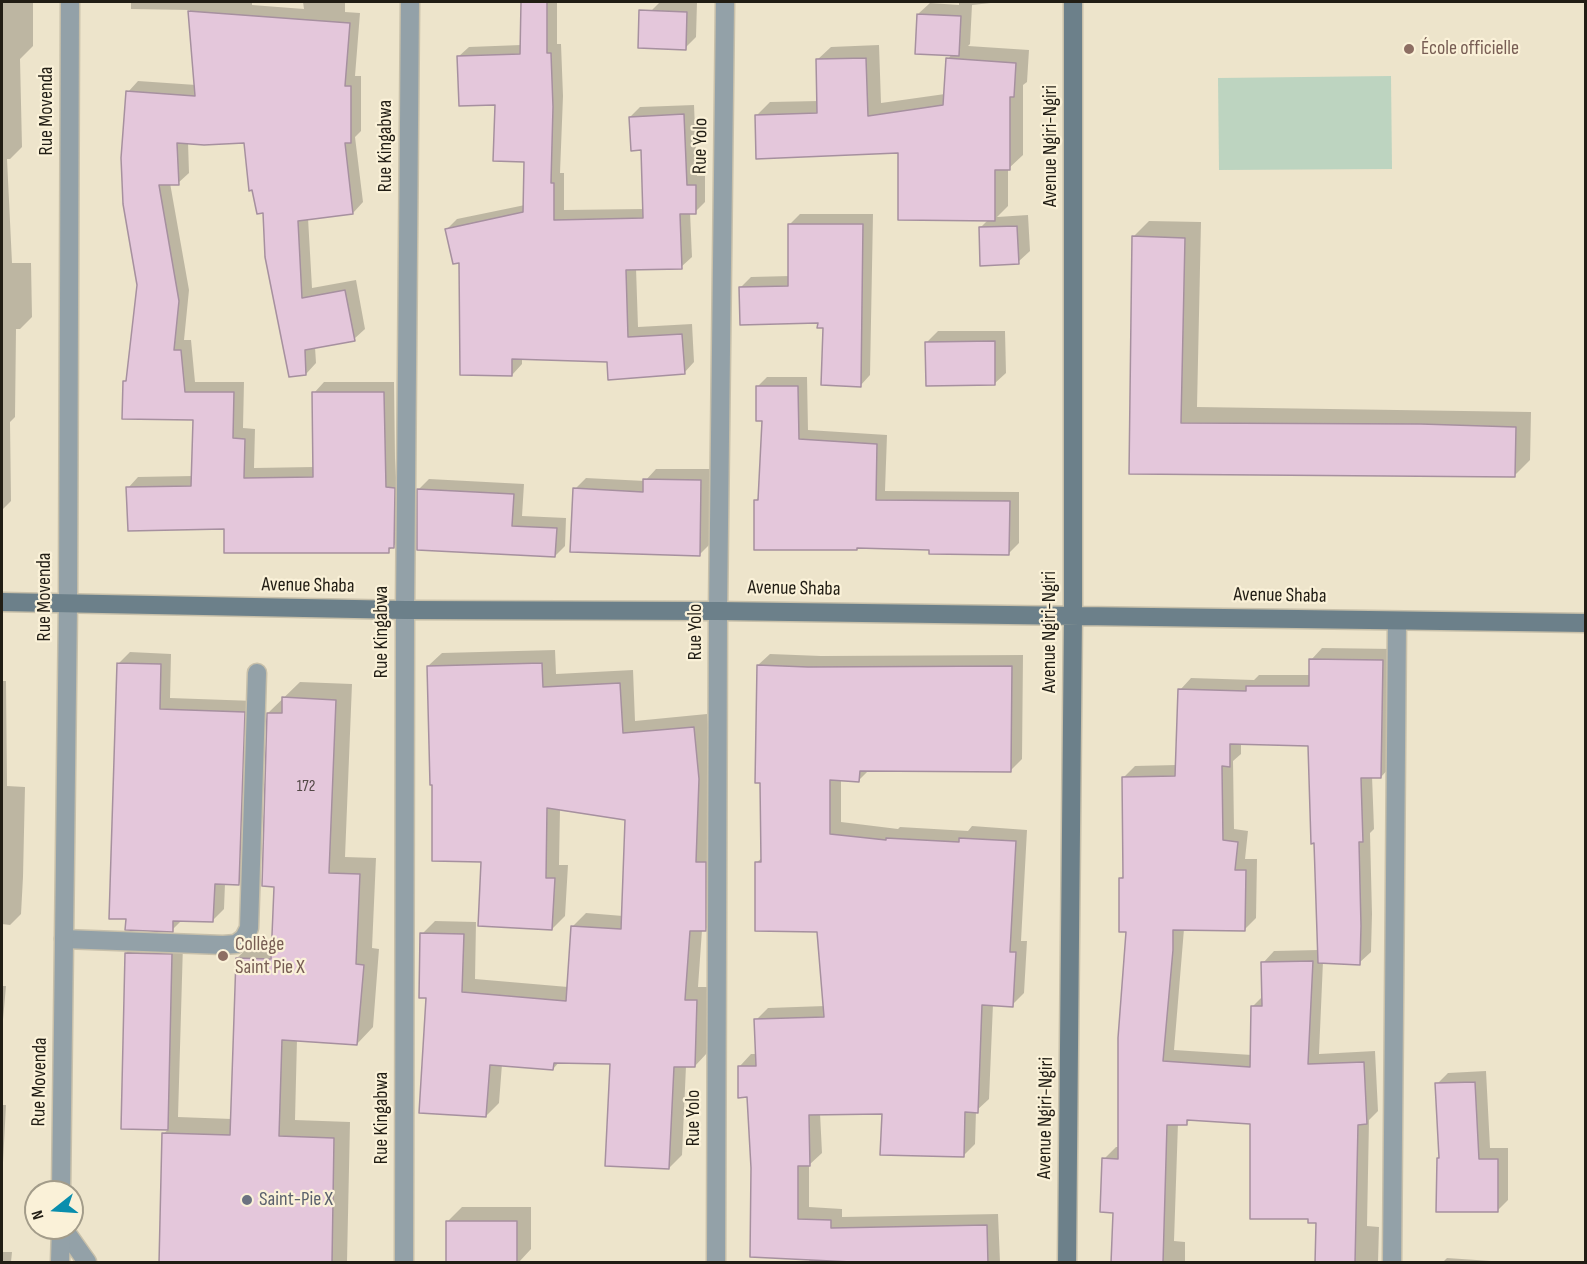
<!DOCTYPE html>
<html>
<head>
<meta charset="utf-8">
<style>
  body { margin:0 }
  #map { position:relative; width:1587px; height:1264px; overflow:hidden; background:#ede4cb; font-family:"Sofia Sans Condensed",sans-serif }
  canvas { display:block }
  .frame { position:absolute; inset:0; border:3px solid #211d14; pointer-events:none }
  .north { position:absolute; left:24px; top:1180px; width:60px; height:60px; box-sizing:border-box; background:#faf1d8; border:2px solid #a39c8a; border-radius:50%; rotate:253deg; font-size:16px; font-weight:700; line-height:24px; text-align:center; color:#211d14 }
  .north::after { content:''; display:block; margin:auto; width:21px; height:27px; background:#098ead; clip-path:polygon(50% 0,100% 100%,50% 72%,0 100%) }
</style>
</head>
<body>
<div id="map">
<canvas width="1587" height="1264"></canvas>
<div class="frame"></div>
<div class="north">N</div>
</div>
<script>
const c = document.querySelector('canvas').getContext('2d');
c.lineJoin = 'round';
function fill(path, color) { c.fillStyle = color; c.fill(path, 'evenodd'); }
const poly = rows => new Path2D(rows.map(r => 'M' + r).join(''));
function stroke(path, color, width, dash) { c.strokeStyle = color; c.lineWidth = width; c.lineCap = dash ? 'butt' : 'round'; c.setLineDash(dash || []); c.stroke(path); }
function drawText(font, color, halo, rows, align = 'center') {
  c.font = font + ' "Sofia Sans Condensed",sans-serif'; c.lineWidth = 4.5; c.setLineDash([]); c.textBaseline = 'middle'; c.strokeStyle = halo; c.fillStyle = color; for (const [text, x, y, turn = 0] of rows) {
    c.save(); c.translate(x, y); c.rotate((+turn || 0) * Math.PI / 180); c.textAlign = isNaN(turn) ? turn : align; if (halo) c.strokeText(text, 0, 0); c.fillText(text, 0, 0); c.restore();
  }
}
fill(poly([
  [1391,76,1392,169,1219,170,1218,78]
]), '#bdd4c0');
fill(poly([
  [2,2,33,2,33,46,20,59,22,147,10,159,7,159,12,263,31,263,32,317,20,329,16,329,15,417,10,422,11,501,2,510],
  [131,2,252,2,252,5,304,9,303,2,345,2,345,12,360,13,355,76,361,76,361,131,355,137,363,202,353,213,308,218,312,288,356,280,365,329,354,339,315,347,316,363,306,374,246,142,188,142,189,173,178,183,170,183,189,290,184,340,191,340,195,382,244,382,243,428,255,429,254,468,314,467,314,393,324,382,394,382,395,458,396,477,405,478,404,536,388,551,225,527,128,488,138,477,193,476,195,419,124,382,128,378,139,285,128,92,138,81,196,85,190,10,131,9],
  [522,2,557,2,557,44,561,44,563,96,560,173,564,173,564,210,644,209,643,149,630,117,640,107,694,105,697,176,705,176,705,202,695,212,690,212,692,257,681,267,636,268,638,327,692,324,694,362,684,373,608,360,522,358,522,364,512,375,460,261,447,229,457,219,525,205,525,160,497,104,458,57,469,47,521,45],
  [660,2,697,2,696,37,685,48,651,11],
  [959,2,1000,2,972,5,970,44,968,46,1029,50,1027,82,1023,85,1023,155,1008,169,1008,206,997,217,1028,215,1030,251,1018,262,980,228,988,220,899,152,756,116,770,102,819,101,817,60,831,47,879,45,881,103,945,94,948,59,952,54,918,14,930,3,959,5],
  [800,214,873,214,870,375,860,386,825,327,819,321,740,288,751,277,790,276,790,224],
  [1149,221,1201,222,1197,407,1531,412,1530,460,1514,476,1130,472,1133,237],
  [938,331,1005,331,1006,373,994,384,927,342],
  [767,377,807,377,808,430,887,435,885,491,1019,492,1019,543,1009,553,931,548,755,501,760,496,764,419,757,387],
  [656,469,712,469,711,543,700,554,575,489,586,478,645,481],
  [429,479,524,484,522,516,566,518,565,546,555,556,419,489],
  [1322,648,1394,649,1392,765,1381,777,1372,776,1374,829,1370,833,1372,914,1371,952,1359,963,1323,961,1319,1054,1375,1051,1378,1111,1369,1120,1367,1226,1379,1227,1378,1262,1317,1262,1317,1222,1310,1217,1251,1123,1191,1119,1186,1123,1178,1123,1174,1241,1185,1242,1185,1262,1112,1262,1114,1211,1104,1159,1116,1147,1119,1147,1128,931,1120,879,1124,875,1123,778,1135,766,1177,765,1180,690,1191,678,1254,680,1259,675,1311,675,1311,660],
  [1241,743,1310,744,1319,950,1274,951,1263,963,1264,995,1252,1007,1252,1055,1174,1050,1184,929,1244,930,1256,918,1257,859,1245,859,1248,831,1234,829,1233,761,1241,754],
  [555,650,556,674,633,670,635,721,707,714,712,765,718,916,705,930,702,930,698,987,710,987,708,1052,695,1066,686,1066,682,1155,669,1168,611,1063,560,1061,553,1069,502,1064,499,1103,486,1116,428,996,422,934,435,921,476,922,475,979,568,987,572,927,586,913,623,916,626,818,560,809,559,865,568,865,565,916,552,929,483,860,434,783,428,666,442,653],
  [130,652,171,654,170,698,255,701,250,873,238,884,225,883,224,909,213,920,183,919,172,930,119,663],
  [770,654,821,656,1023,655,1022,759,1011,770,870,769,859,780,841,779,841,822,898,829,900,827,968,831,972,826,1027,830,1021,941,1027,941,1024,993,1012,1005,993,1004,989,1099,976,1111,975,1144,963,1156,883,1113,820,1113,822,1153,809,1165,809,1207,842,1209,842,1217,998,1214,1000,1262,809,1262,810,1256,748,1096,740,1066,751,1054,757,1054,756,1020,768,1008,825,1006,818,930,756,863,763,857,758,665],
  [2,681,6,681,7,786,25,787,23,877,21,914,10,925,2,924],
  [300,682,352,684,345,857,376,858,372,948,379,949,373,1027,357,1044,297,1039,295,1120,350,1122,347,1262,160,1262,163,1134,169,1129,122,1127,126,953,137,942,183,944,178,1117,232,1119,237,958,254,942,274,942,276,885,268,713],
  [2,986,6,986,2,1031],
  [1486,1071,1490,1148,1508,1148,1508,1200,1497,1211,1440,1157,1437,1084,1448,1073],
  [2,1105,6,1105,2,1182],
  [462,1207,531,1207,531,1249,519,1262,448,1262,448,1221],
  [2,1252,12,1252,11,1262,2,1262],
  [1447,1258,1506,1262,1443,1262]
]), '#0003');
const building = poly([
  [521,2,547,2,547,53,551,53,553,107,551,183,554,183,554,220,643,218,641,150,631,151,629,117,684,114,687,185,696,185,696,214,680,214,682,269,626,270,628,337,682,334,685,374,608,380,607,362,512,359,512,376,460,375,459,263,453,264,445,229,523,212,524,162,493,161,495,105,459,106,457,56,520,54,521,2],
  [639,10,687,12,686,50,638,48,639,10],
  [188,11,350,23,345,86,351,86,351,143,345,143,353,214,298,221,302,298,345,290,355,341,305,350,306,375,289,377,265,257,263,213,257,214,252,190,249,191,244,143,204,145,177,143,179,185,159,185,179,301,174,350,181,350,185,392,234,392,233,438,245,439,244,478,313,477,312,392,384,392,386,487,395,488,394,548,389,548,389,553,224,553,224,529,128,531,126,487,191,486,193,420,122,419,123,381,126,381,137,285,123,204,121,158,126,91,195,96,188,11],
  [917,14,961,16,959,56,915,54,917,14],
  [866,58,868,116,943,105,946,58,1016,63,1014,97,1010,97,1010,170,995,170,995,221,898,220,898,153,756,159,755,115,817,113,816,59,866,58],
  [788,224,863,224,861,387,821,385,823,328,817,328,818,323,740,325,739,287,788,286,788,224],
  [1017,226,1019,264,980,266,979,227,1017,226],
  [1132,236,1185,238,1181,423,1421,424,1516,427,1515,477,1129,474,1132,236],
  [995,341,995,385,926,386,925,342,995,341],
  [756,386,798,386,799,439,877,444,876,500,1010,501,1009,555,929,554,929,550,857,548,857,550,754,550,754,500,758,500,762,421,756,421,756,386],
  [643,479,701,480,700,556,570,552,573,488,643,492,643,479],
  [417,489,514,494,512,526,557,528,555,557,417,550,417,489],
  [1309,659,1383,660,1381,778,1361,778,1363,842,1359,842,1361,926,1360,965,1318,963,1314,843,1311,844,1308,746,1230,744,1230,767,1222,766,1223,840,1238,842,1235,870,1246,870,1245,931,1173,930,1173,950,1163,1061,1250,1067,1251,1006,1262,1006,1261,962,1313,961,1308,1064,1364,1062,1367,1124,1358,1125,1355,1263,1315,1263,1316,1223,1308,1223,1308,1219,1250,1219,1250,1124,1187,1120,1187,1125,1167,1125,1163,1263,1111,1263,1113,1213,1100,1212,1102,1158,1118,1159,1118,1038,1126,932,1119,932,1119,878,1123,878,1122,777,1175,776,1178,689,1246,691,1246,686,1309,686,1309,659],
  [117,663,161,664,160,709,245,712,239,885,215,884,213,922,173,921,173,932,125,930,126,919,109,919,117,663],
  [542,663,543,687,620,683,623,733,694,727,699,779,696,862,706,862,706,931,690,931,685,1000,697,1000,695,1067,674,1067,669,1169,605,1166,610,1064,554,1063,553,1070,490,1065,486,1117,419,1113,426,998,419,998,420,933,464,934,462,992,566,1001,571,926,621,929,625,820,547,808,546,878,555,878,552,930,478,926,481,862,432,861,432,785,430,785,427,666,542,663],
  [757,665,808,667,1012,666,1011,772,860,771,859,782,830,780,830,834,886,840,886,838,959,842,959,838,1016,841,1010,952,1016,952,1013,1007,982,1005,978,1113,965,1112,964,1157,880,1155,882,1114,809,1115,810,1166,798,1166,798,1219,831,1220,831,1228,987,1225,988,1263,872,1263,750,1257,751,1168,747,1097,738,1098,738,1066,756,1066,754,1019,824,1017,817,932,755,931,755,862,761,862,760,783,755,783,757,665],
  [282,697,336,700,329,873,360,874,356,964,364,965,357,1045,282,1040,279,1136,334,1138,332,1263,159,1263,162,1133,230,1135,236,958,271,959,274,887,262,886,267,713,282,713,282,697],
  [125,953,172,954,168,1130,121,1129,125,953],
  [1475,1082,1479,1159,1498,1159,1498,1212,1436,1212,1437,1158,1439,1158,1435,1083,1475,1082],
  [446,1221,517,1221,517,1263,446,1263,446,1221]
]);
fill(building, '#e4c7db');
stroke(building, '#a6909f', 1.5);
const lane = poly([
  [64,939,223,945,236,944,244,938,249,928,257,673],
  [63,1228,87,1262]
]);
const street = poly([
  [61,1192,68,604,70,2],
  [60,1262,61,1228],
  [404,1262,405,610,410,2],
  [716,1262,718,611,725,2],
  [1392,1262,1397,621]
]);
const secondary = poly([
  [2,602,405,610,718,611,1586,623],
  [1067,1262,1073,615,1073,2]
]);
stroke(lane, '#c8c0aa', 21);
stroke(street, '#c8c0aa', 21);
stroke(secondary, '#c8c0aa', 21);
stroke(lane, '#93a1a8', 18);
stroke(street, '#93a1a8', 18);
stroke(secondary, '#6c808a', 18);
for (const [x, y, r, color] of [
  [1409,49,6,"#8d6e63"],
  [223,956,6,"#8d6e63"],
  [247,1200,6,"#6b7280"]
]) { const dot = new Path2D(); dot.arc(x, y, r, 0, 2 * Math.PI); c.fillStyle = color; c.fill(dot); stroke(dot, '#faf1d8', 2); }
drawText('16px', '#524846', null, [
  ["172",306,787]
]);
drawText('20px', '#785e54', '#faf1d8', [
  ["École officielle",1421,49],
  ["Collège",235,945],
  ["Saint Pie X",235,968]
], 'left');
drawText('20px', '#211d14', '#faf1d8', [
  ["Rue Movenda",47,111,-90],
  ["Rue Kingabwa",386,146,-90],
  ["Rue Yolo",701,146,-89],
  ["Avenue Ngiri-Ngiri",1051,146,-90],
  ["Avenue Shaba",308,586,1],
  ["Avenue Shaba",794,589,1],
  ["Avenue Shaba",1280,596,1],
  ["Rue Movenda",45,597,-90],
  ["Rue Kingabwa",382,632,-90],
  ["Rue Yolo",696,632,-90],
  ["Avenue Ngiri-Ngiri",1050,632,-90],
  ["Rue Movenda",40,1082,-89],
  ["Rue Kingabwa",382,1118,-90],
  ["Rue Yolo",694,1118,-90],
  ["Avenue Ngiri-Ngiri",1046,1118,-89]
]);
drawText('20px', '#5b616d', '#faf1d8', [
  ["Saint-Pie X",259,1200]
], 'left');
</script>
</body>
</html>
